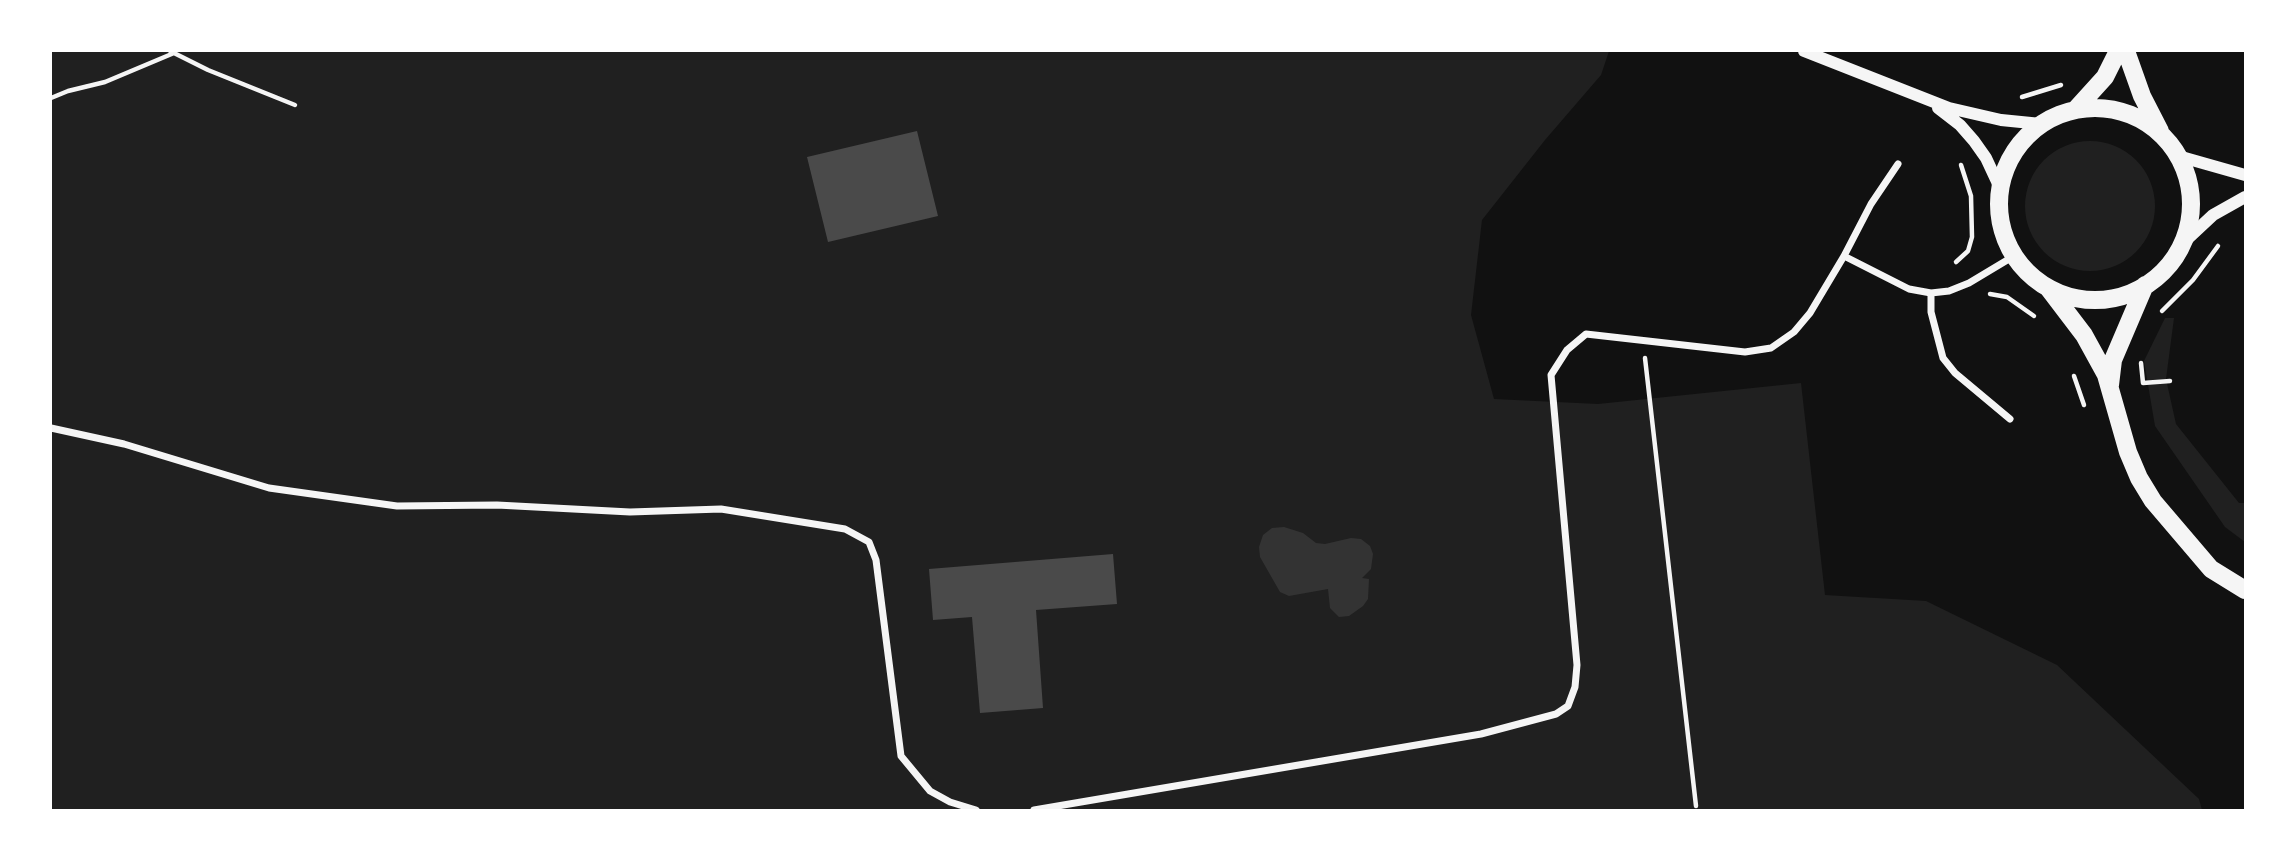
<!DOCTYPE html>
<html>
<head>
<meta charset="utf-8">
<style>
  body { margin:0 }
  #map { position:relative; width:2296px; height:861px; overflow:hidden; background:#111; font-family:Ubuntu,sans-serif }
  canvas { display:block }
  .frame { position:absolute; inset:0; border:52px solid #fff; pointer-events:none }
</style>
</head>
<body>
<div id="map">
<canvas width="2296" height="861"></canvas>
<div class="frame"></div>
</div>
<script>
const c = document.querySelector('canvas').getContext('2d');
c.lineJoin = 'round';
function fill(path, color) { c.fillStyle = color; c.fill(path, 'evenodd'); }
const poly = rows => new Path2D(rows.map(r => 'M' + r).join(''));
function stroke(path, color, width, dash) { c.strokeStyle = color; c.lineWidth = width; c.lineCap = dash ? 'butt' : 'round'; c.setLineDash(dash || []); c.stroke(path); }
fill(poly([
  [51,51,1609,51,1601,75,1545,140,1482,220,1471,315,1494,399,1598,404,1801,383,1825,595,1926,601,2057,665,2199,799,2202,810,51,810],
  '2025 206a65 65 0 1 1 130 0a65 65 0 1 1-130 0Z',
  [2165,318,2174,318,2166,379,2176,424,2239,503,2245,503,2245,542,2225,527,2155,426,2144,361]
]), '#202020');
fill(poly([
  [1284,527,1303,533,1316,543,1325,544,1351,538,1361,539,1370,546,1373,554,1371,569,1362,578,1369,579,1368,599,1363,606,1349,616,1339,617,1330,608,1328,589,1289,596,1280,592,1260,557,1259,547,1263,535,1272,528]
]), '#333');
fill(poly([
  [917,131,938,216,828,242,807,157],
  [1113,554,1117,604,1036,610,1043,708,980,713,972,617,933,620,929,569]
]), '#4a4a4a');
stroke(poly([
  [170,51,208,70,295,105],
  [2022,97,2061,85],
  [51,98,68,91,105,82,174,53],
  [1956,262,1968,251,1972,237,1971,196,1961,165],
  [1990,294,2007,297,2034,316],
  [2162,311,2193,280,2218,246],
  [1645,358,1696,806],
  [2141,363,2143,383,2170,381],
  [2074,376,2084,405]
]), '#f5f5f5', 4.5);
stroke(poly([
  [1844,256,1909,289,1931,293,1949,291,1969,283,2014,256],
  [1931,293,1931,312,1943,358,1955,373,2010,419],
  [51,428,124,444,269,488,397,506,497,505,630,512,721,509,845,529,869,542,876,560,901,756,930,791,950,802,976,810],
  [1034,810,1481,734,1556,714,1568,706,1575,687,1577,665,1551,375,1567,350,1586,334,1745,352,1771,348,1794,332,1810,313,1844,256,1871,204,1898,164]
]), '#f5f5f5', 7);
stroke(poly([
  [1804,51,1949,108,2001,120,2041,124],
  [1938,108,1960,125,1974,141,1986,158,2000,188],
  [2178,156,2245,175],
  [2183,243,2213,215,2245,197]
]), '#f5f5f5', 12);
stroke(poly([
  [2126,51,2142,96,2160,131],
  '1999 204a96 96 0 1 1 192 0a96 96 0 1 1-192 0Z',
  [2076,109,2105,77,2118,51],
  [2049,289,2084,335,2106,375,2128,452,2139,478,2153,501,2211,569,2245,590],
  [2110,385,2113,360,2145,285]
]), '#f5f5f5', 18);
</script>
</body>
</html>
